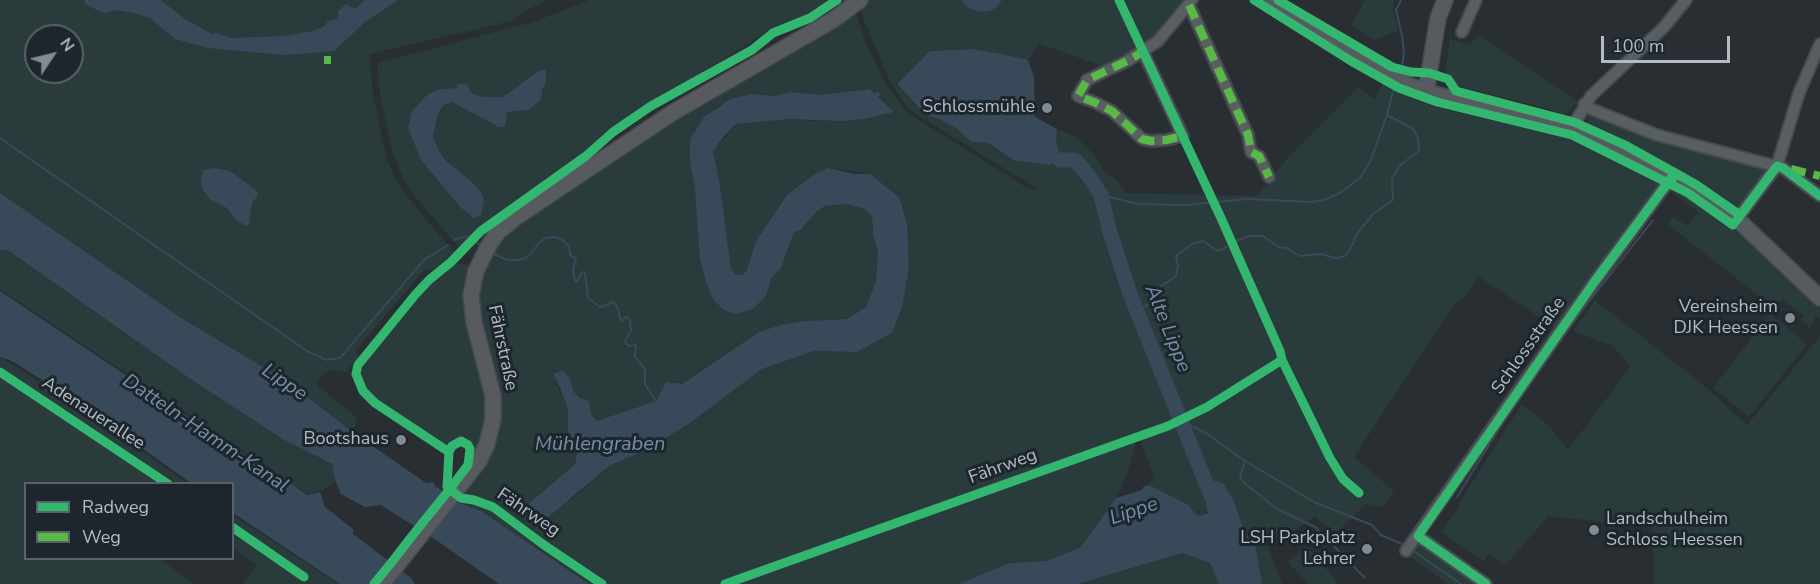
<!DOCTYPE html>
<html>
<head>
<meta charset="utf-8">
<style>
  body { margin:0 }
  #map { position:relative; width:1820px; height:584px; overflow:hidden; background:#292e33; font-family:"Nunito Sans",sans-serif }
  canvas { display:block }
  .legend { position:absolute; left:24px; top:482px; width:210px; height:78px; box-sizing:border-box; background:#1d262d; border:2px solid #596269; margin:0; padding:8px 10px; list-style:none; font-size:18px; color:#b3bcc4 }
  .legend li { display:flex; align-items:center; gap:12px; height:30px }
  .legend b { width:30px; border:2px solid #596269 }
  .north { position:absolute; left:24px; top:24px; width:60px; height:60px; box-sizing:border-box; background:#1d262d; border:2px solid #596269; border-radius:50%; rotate:55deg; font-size:16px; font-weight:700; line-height:24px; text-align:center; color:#b3bcc4 }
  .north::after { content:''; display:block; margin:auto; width:21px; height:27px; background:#838a91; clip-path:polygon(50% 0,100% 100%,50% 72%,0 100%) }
  .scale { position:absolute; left:1601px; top:36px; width:129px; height:27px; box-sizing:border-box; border:3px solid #b3bcc4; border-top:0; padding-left:8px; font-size:18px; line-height:21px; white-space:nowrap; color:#b3bcc4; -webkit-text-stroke:4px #1d262d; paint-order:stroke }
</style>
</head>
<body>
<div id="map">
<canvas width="1820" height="584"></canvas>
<ul class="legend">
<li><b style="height:8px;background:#33b770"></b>Radweg</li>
<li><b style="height:8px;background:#58b947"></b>Weg</li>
</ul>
<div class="north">N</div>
<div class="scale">100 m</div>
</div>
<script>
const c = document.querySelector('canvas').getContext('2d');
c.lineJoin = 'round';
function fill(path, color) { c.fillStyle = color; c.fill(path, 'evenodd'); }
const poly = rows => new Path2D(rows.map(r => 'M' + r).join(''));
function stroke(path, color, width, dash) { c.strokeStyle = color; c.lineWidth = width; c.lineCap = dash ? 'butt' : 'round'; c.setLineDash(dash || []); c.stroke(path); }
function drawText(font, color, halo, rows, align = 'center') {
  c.font = font + ' "Nunito Sans",sans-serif'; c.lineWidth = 6; c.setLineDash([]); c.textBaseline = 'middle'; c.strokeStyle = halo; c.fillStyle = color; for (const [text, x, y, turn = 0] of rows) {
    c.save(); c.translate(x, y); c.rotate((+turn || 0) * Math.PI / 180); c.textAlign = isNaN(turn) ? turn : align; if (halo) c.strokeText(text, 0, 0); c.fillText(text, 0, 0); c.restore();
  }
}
fill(poly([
  [0,0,548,0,523,12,511,21,370,54,373,95,386,157,393,174,410,200,454,252,433,271,425,269,356,350,360,357,345,372,330,370,322,375,318,380,317,385,356,417,355,434,290,383,183,319,0,193],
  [36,36,72,36,72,72,36,72],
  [589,0,831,0,811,14,775,27,607,132,586,152,514,207,472,235,459,247,416,198,404,180,393,154,380,96,377,63,533,22],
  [868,0,961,0,962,2,997,7,1002,0,1190,0,1153,43,1106,67,1039,44,1028,60,971,49,931,51,896,84,925,114,940,119,955,128,971,142,989,143,1013,160,1018,160,1056,139,1057,129,1063,131,1077,138,1094,155,1103,170,1117,181,1127,193,1257,196,1286,160,1359,87,1374,99,1383,83,1407,96,1435,107,1572,138,1660,183,1554,327,1478,276,1466,295,1454,305,1354,457,1394,491,1383,507,1366,504,1334,535,1315,516,1292,533,1266,541,1282,584,1262,584,1256,548,1244,531,1234,501,1198,516,1187,504,1149,485,1154,478,1140,440,1139,432,1126,478,1116,498,1081,547,1047,561,1009,563,959,584,589,584,481,511,460,503,455,498,495,435,479,328,478,277,495,242,564,189,751,71,856,13,866,43,887,86,908,113,1024,186,1041,191,917,115,907,107,890,81,863,18,861,7],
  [870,89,875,94,881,94,878,97,894,112,864,119,814,121,790,119,736,124,713,152,720,186,731,269,736,275,740,276,746,272,756,241,787,195,815,174,828,168,870,174,899,197,892,333,857,352,814,351,762,369,690,423,648,449,609,466,571,500,525,507,575,464,577,454,569,436,568,410,553,374,562,370,570,379,574,392,580,398,589,401,591,414,595,421,656,401,759,332,780,325,805,321,847,319,866,307,876,281,878,252,873,234,872,217,865,209,846,204,825,206,817,211,800,231,794,232,781,268,772,277,766,296,753,309,737,314,726,311,699,224,695,189,690,163,715,108,731,99,752,94,774,96,791,92,820,95],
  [1365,0,1394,0,1393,13,1399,30,1374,40,1352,25],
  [1478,35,1572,98,1577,102,1565,116,1545,108,1444,83,1450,39,1470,45],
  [1588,111,1768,167,1736,208,1704,187,1655,158,1586,124],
  [1672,188,1700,202,1763,253,1820,308,1820,320,1816,316,1810,328,1801,320,1804,316,1782,299,1774,308,1670,226,1668,223,1673,217,1688,226,1698,212,1668,189],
  [0,250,9,251,192,380,284,440,332,465,335,480,324,490,307,494,0,289],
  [456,263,472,265,489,395,488,423,475,453,471,444,464,440,443,446,375,400,361,381,362,371,366,360,433,279],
  [1595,300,1707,388,1747,425,1820,336,1820,584,1654,584,1652,527,1548,516,1506,565,1489,554,1484,561,1441,532,1458,509,1460,501,1522,404,1550,427,1568,450,1631,366,1611,345,1573,331],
  [1770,314,1807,344,1749,417,1713,388],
  [0,357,65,397,187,483,26,484,26,558,160,559,194,584,0,584],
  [232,515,297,557,339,584,242,584,257,565,233,548],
  [1417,542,1479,584,1448,584,1408,555],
  [1306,546,1338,582,1335,584,1308,584,1288,562],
  [1182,553,1210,563,1219,584,1078,584]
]), '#293b3a');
fill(poly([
  [85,0,161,0,185,19,212,34,216,33,232,38,285,36,313,31,325,26,328,21,338,19,338,11,346,4,355,9,365,0,398,0,365,22,334,51,285,55,208,48,175,39,150,18,134,13,117,10,103,13,85,4],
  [961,0,1002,0,997,7,990,11,979,12,967,7],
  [972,49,1002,54,1028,60,1034,77,1035,117,1057,129,1056,139,1060,160,1050,165,1013,160,989,143,971,142,956,128,939,119,925,114,897,84,930,51],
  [540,70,546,70,546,82,542,90,541,100,528,110,507,112,505,126,503,127,499,127,452,102,443,105,437,116,433,138,438,149,445,160,473,183,481,192,484,200,481,215,472,219,470,214,461,208,421,160,408,128,412,111,427,95,437,90,457,88,458,84,467,84,471,93,483,97,503,97],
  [870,89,875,94,878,92,881,94,878,97,894,112,864,119,840,121,790,119,736,124,724,136,713,152,720,186,731,269,736,275,741,275,746,272,756,241,787,195,815,174,828,168,855,174,870,174,899,197,907,224,909,267,902,307,892,333,857,352,814,351,762,369,690,423,648,449,609,466,546,519,525,507,575,464,577,454,568,436,568,410,560,388,553,374,563,370,570,379,574,392,580,398,589,401,591,414,596,421,656,401,666,382,682,384,759,332,780,325,805,321,847,319,866,307,876,281,878,252,873,234,872,217,865,209,846,204,825,206,817,211,800,231,794,232,781,268,772,277,766,296,753,309,737,314,726,311,714,301,706,282,700,259,695,189,690,163,690,139,704,117,730,99,752,94,774,96,791,92,820,95],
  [214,168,230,171,257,191,258,195,252,203,249,224,246,226,235,219,227,208,211,200,202,189,201,177,204,170],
  [0,193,183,319,290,383,355,434,426,483,433,482,435,486,460,503,481,511,589,584,499,584,436,540,381,505,365,507,341,494,335,480,332,464,284,440,192,380,9,251,0,250],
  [0,291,278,477,282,477,307,495,320,492,325,507,353,529,353,534,411,578,415,584,340,584,233,513,232,484,191,483,77,402,12,361,0,357],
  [1208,479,1223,483,1234,501,1244,531,1256,548,1262,584,1219,584,1210,563,1182,553,1078,584,959,584,1009,563,1047,561,1081,547,1116,498,1142,490,1143,487,1149,485,1187,504,1198,516,1208,513,1202,482]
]), '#384a5a');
stroke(poly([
  [1401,0,1396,10,1402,36,1404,52,1402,67],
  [0,138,307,351,327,360,340,358,424,260,448,245],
  [1101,195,1138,204,1185,205,1248,199,1310,202,1324,200,1340,193,1360,178,1371,160,1387,115,1393,91],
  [454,240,467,236,479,244],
  [1236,241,1249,236,1263,236,1278,247,1287,248,1300,256,1320,254,1336,258,1345,256,1352,246,1356,235,1373,214,1393,200,1392,179,1399,166,1419,151,1418,138,1412,128,1387,115],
  [494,254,507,260,518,260,526,258,532,253,538,244,545,238,555,237,563,240,569,247,570,255,576,258,573,270,575,281,577,281,582,272,585,273,588,298,600,307,614,302,618,309,621,321,626,317,630,320,631,331,625,341,626,344,629,346,636,345,635,357,645,369,645,384,656,401],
  [1136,311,1155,301,1160,287,1176,276,1178,266,1176,256,1183,251,1192,244,1203,241,1217,251,1227,247],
  [1566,331,1653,220],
  [1181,424,1194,427,1206,433,1245,461,1314,502,1372,525,1381,535,1404,545],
  [1245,461,1240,477,1243,482,1277,509,1315,527,1365,578],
  [1457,497,1505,419],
  [1412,550,1461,584]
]), '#384a5a', 2);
stroke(poly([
  [1060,160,1075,160,1089,176,1101,195,1109,229,1130,294,1212,498]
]), '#384a5a', 15);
const street = poly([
  [1189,5,1248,135,1251,152,1259,156,1269,177],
  [1462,32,1476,0],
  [1143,52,1183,136,1166,140,1151,141,1142,139,1112,111,1094,102,1078,96,1087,80,1127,61,1158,41,1192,0],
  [1584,104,1591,109,1657,135,1783,168,1820,196],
  [1571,129,1591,96,1664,27,1686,0],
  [1737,219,1777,166,1799,93,1820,44],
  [1418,536,1486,584],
  [1406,551,1595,281,1672,177]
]);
const secondary = poly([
  [1267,0,1393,79,1426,92,1571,129,1647,164,1692,189,1737,219,1820,298],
  [1426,92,1438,18,1445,0],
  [382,584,479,461,487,444,493,419,493,396,474,322,471,295,476,271,489,245,498,232,515,218,672,113,833,20,860,0]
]);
stroke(street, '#464a4e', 14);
stroke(secondary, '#464a4e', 18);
stroke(street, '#595e62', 10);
stroke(secondary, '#575b60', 15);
stroke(poly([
  [1189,5,1248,135,1251,152,1259,156,1269,177],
  [1142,48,1143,52,1127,61,1087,80,1078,96,1094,102,1112,111,1142,139,1151,141,1166,140,1183,136],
  [324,60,331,60],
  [1791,169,1820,176]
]), '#58b947', 8, [15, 8]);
stroke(poly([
  [1119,0,1221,218,1280,351,1282,360,1330,458,1343,479,1359,493],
  [1254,0,1351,61,1399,88,1437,102,1572,135,1688,193,1733,225,1777,166,1783,168,1820,196],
  [1278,0,1392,67,1411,72,1429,73,1448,79,1456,91,1574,122,1625,145,1695,184,1740,215],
  [0,372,168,484],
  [449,452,375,403,363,391,356,374,358,365,415,295,429,280,451,262,481,231,586,156,613,132,651,106,752,50,773,33,810,18,837,0],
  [232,527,304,577],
  [374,584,395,558,405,545,416,531,453,485,458,478,468,465,470,449,468,445,461,441,452,446,449,452,447,487,461,498,474,500,493,507,544,545,602,584],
  [725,584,1168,426,1207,407,1282,360],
  [1486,584,1418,536,1595,281,1672,177,1673,178]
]), '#33b770', 9);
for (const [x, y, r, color] of [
  [1047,108,6,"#838a91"],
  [1790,318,6,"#838a91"],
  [401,440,6,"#838a91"],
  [1594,530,6,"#838a91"],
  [1367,549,6,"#838a91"]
]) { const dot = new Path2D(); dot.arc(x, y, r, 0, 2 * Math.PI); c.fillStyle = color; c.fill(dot); stroke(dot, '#1d262d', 2); }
drawText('18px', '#b3bcc4', '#1d262d', [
  ["Schlossmühle",1035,108],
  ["Vereinsheim",1778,308],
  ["DJK Heessen",1778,329],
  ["Bootshaus",389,440],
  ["Landschulheim",1606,520,"left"],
  ["Schloss Heessen",1606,541,"left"],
  ["LSH Parkplatz",1355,539],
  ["Lehrer",1355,560]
], 'right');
drawText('18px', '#b3bcc4', '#1d262d', [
  ["Schlossstraße",1529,346,-55],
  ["Fährstraße",502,348,78],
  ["Adenauerallee",93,414,33],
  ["Fährweg",1003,467,-20],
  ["Fährweg",528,513,34]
]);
drawText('italic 20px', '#7690a5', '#1d262d', [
  ["Alte Lippe",1167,329,68],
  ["Lippe",284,383,34],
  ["Datteln-Hamm-Kanal",205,434,34],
  ["Mühlengraben",600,445],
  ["Lippe",1134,512,-19]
]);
</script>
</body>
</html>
